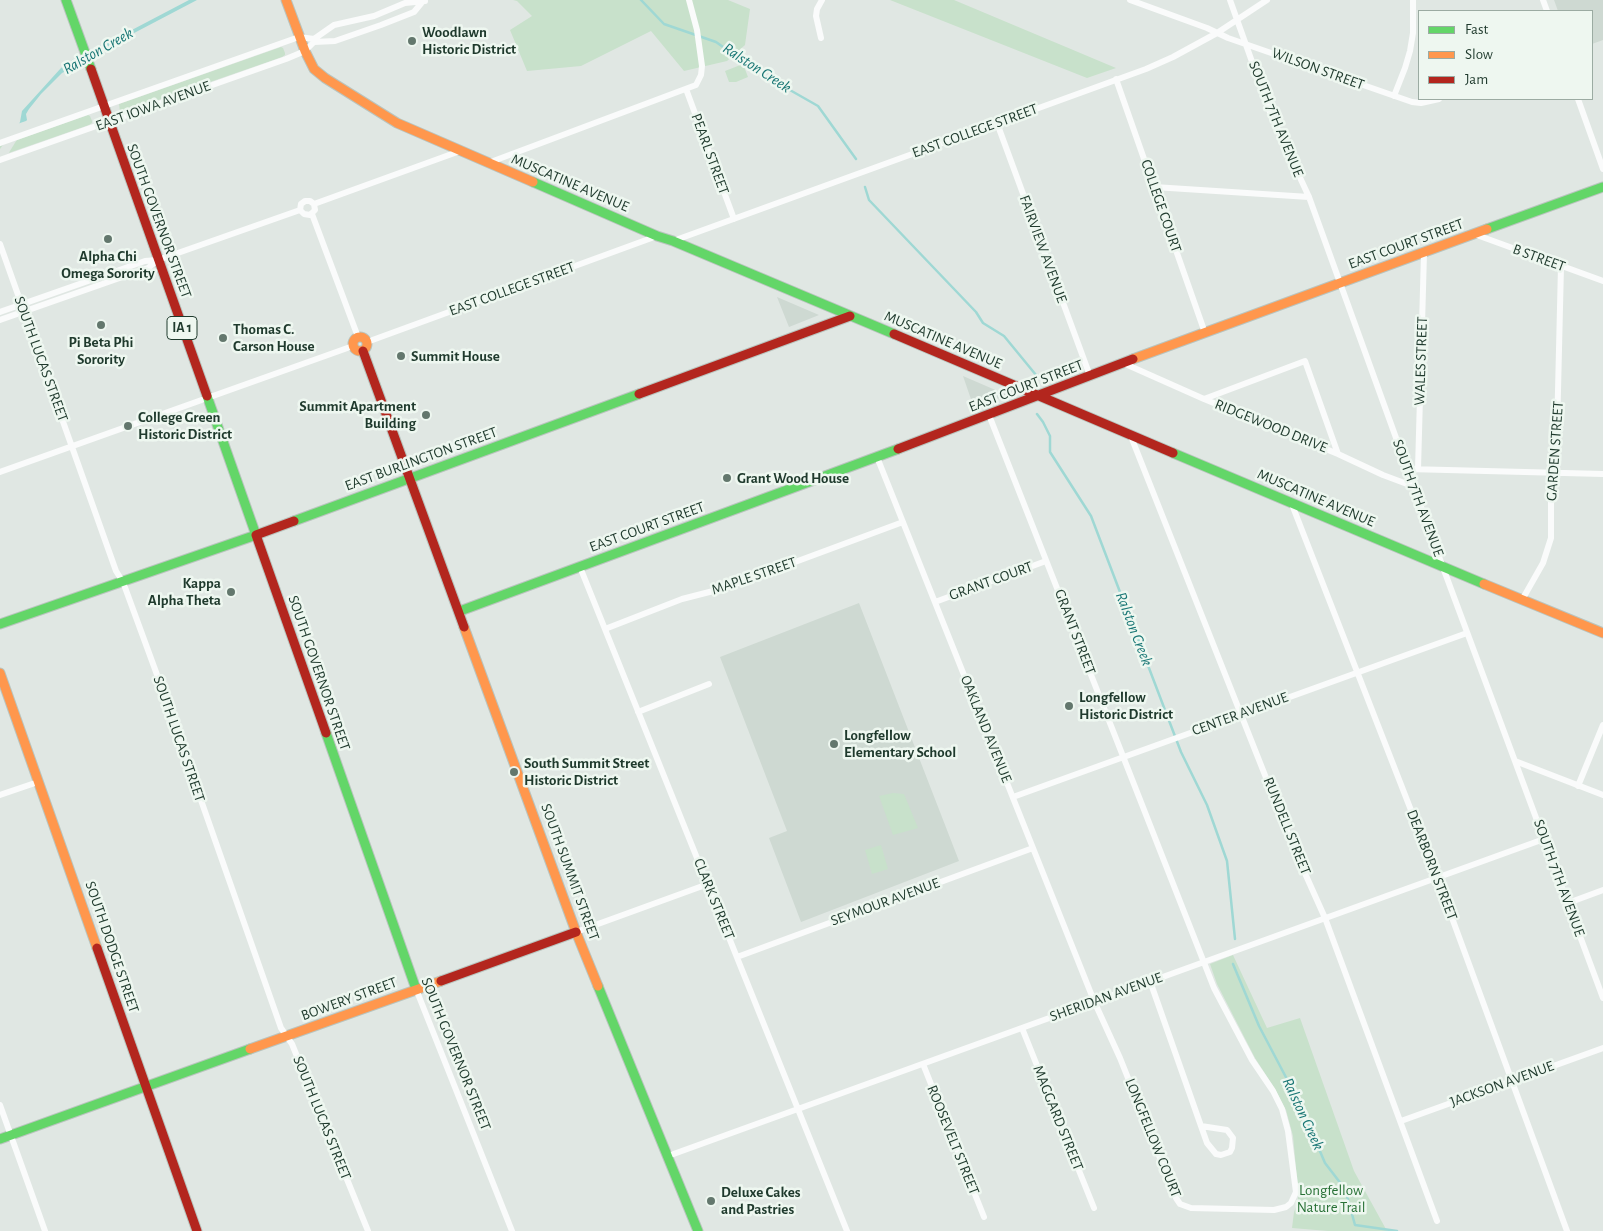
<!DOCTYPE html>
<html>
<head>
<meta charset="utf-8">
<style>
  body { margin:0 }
  #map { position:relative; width:1603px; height:1231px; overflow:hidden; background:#e0e7e3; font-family:"Alegreya Sans",sans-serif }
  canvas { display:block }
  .legend { position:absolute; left:1418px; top:10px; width:175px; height:90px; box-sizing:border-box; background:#eef7f0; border:1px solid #9baba2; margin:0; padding:6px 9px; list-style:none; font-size:15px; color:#1f3a2d }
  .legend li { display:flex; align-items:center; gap:10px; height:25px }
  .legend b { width:25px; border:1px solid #9baba2 }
</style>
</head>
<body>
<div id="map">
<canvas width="1603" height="1231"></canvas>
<ul class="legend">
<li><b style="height:6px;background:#63d668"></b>Fast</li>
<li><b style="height:6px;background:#ff974d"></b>Slow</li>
<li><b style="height:6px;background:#b3261e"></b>Jam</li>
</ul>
</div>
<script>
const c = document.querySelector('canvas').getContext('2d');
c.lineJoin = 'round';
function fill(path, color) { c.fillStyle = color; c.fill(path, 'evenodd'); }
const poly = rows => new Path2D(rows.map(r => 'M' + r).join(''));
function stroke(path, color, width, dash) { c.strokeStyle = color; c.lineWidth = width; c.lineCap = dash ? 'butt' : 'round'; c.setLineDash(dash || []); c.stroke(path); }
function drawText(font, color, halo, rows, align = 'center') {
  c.font = font + ' "Alegreya Sans",sans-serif'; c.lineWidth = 5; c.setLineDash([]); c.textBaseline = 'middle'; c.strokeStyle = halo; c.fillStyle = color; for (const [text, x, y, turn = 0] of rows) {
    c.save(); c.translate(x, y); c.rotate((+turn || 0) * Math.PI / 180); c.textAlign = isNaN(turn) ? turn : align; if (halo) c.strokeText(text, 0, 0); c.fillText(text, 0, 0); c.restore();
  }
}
fill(poly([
  [1554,0,1603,0,1603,40,1592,44,1592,11,1558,11],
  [777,297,819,315,789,327],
  [963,376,1007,395,974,408],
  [859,603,959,861,801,922,769,838,787,831,720,657]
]), '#ced9d2');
fill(poly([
  [513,0,728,0,750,9,745,45,727,61,684,71,651,31,581,66,527,71,510,30,532,16,517,1],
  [890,0,954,0,1116,68,1087,78],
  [281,47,283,48,285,53,285,55,282,57,121,113,120,112,119,104],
  [743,64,748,77,736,82,729,82,725,71],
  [88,115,90,116,92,121,92,123,89,125,0,156,0,146],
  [893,793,904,794,918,828,893,835,879,796],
  [881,845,888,869,872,874,865,850],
  [1233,955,1267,1028,1300,1018,1354,1171,1387,1231,1328,1231,1292,1228,1294,1212,1298,1202,1298,1190,1293,1136,1286,1110,1275,1089,1255,1058,1217,984,1210,964]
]), '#c8e1cb');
fill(poly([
  [189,0,197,0,96,53,80,64,62,73,41,94,29,109,26,114,27,120,0,162,0,154,20,122,22,111,61,68,78,56,128,32]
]), '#9fd8d4');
fill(poly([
  [29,120,2,164,0,165,0,149,17,124]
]), '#e0e7e3');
stroke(poly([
  [641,0,664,24,716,42,760,73,818,106,856,159],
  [865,187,869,200,976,312,983,323,1004,336,1036,375],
  [1037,414,1043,422,1050,436,1050,452,1091,516,1181,752,1207,805,1227,861,1235,939],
  [1233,964,1259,1026,1299,1102,1325,1163,1345,1189,1355,1225,1397,1231]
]), '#9fd8d4', 2.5);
const fast = poly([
  [66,0,91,69],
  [533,182,657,236,673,241,894,334],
  [1487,229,1603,187],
  [1173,453,1484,584],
  [294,521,639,394],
  [460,611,898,449],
  [0,624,256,535,207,396],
  [326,733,416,989],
  [598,986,698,1231],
  [0,1139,250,1049]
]);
const slow = poly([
  [286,0,305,51,314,69,325,78,397,123,533,182],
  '353 344a7 7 0 1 1 14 0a7 7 0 1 1-14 0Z',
  [1133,359,1487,229],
  [1484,584,1603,633],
  [464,627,576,932,598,986],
  [0,673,97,948],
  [250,1049,441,981]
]);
const jam = poly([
  [91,69,207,396],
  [894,334,1173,453],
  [363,351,464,627],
  [639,394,850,316],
  [898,449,1133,359],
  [294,521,256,535,326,733],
  [97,948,197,1231],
  [441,981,576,932]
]);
stroke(fast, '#b9c4be', 11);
stroke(slow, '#b9c4be', 11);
stroke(jam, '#b9c4be', 11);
stroke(poly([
  [1130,0,1207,28,1228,38,1412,102,1421,103,1439,99],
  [1230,0,1271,115,1309,197,1438,554,1603,998],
  [1543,0,1547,11],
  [821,38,816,16,817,9,822,0],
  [1116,79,1205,333],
  [686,89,734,219],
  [1394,96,1405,68,1410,51,1413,33,1413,0],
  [1578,99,1603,169],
  [997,123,1090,376],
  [0,143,299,37,314,39,334,25,374,16,405,3,425,1],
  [0,160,286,59,305,51,314,42,335,41,381,25,414,12,423,1],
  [488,163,696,85,701,75,702,66,697,30,689,0],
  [1154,187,1309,197],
  [314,204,460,151],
  [300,210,304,214,310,215,315,210,314,204],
  [300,210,301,204,305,201,310,201,314,204],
  [312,214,358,337],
  [1474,234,1603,281],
  [673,241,1146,69,1173,57,1217,33,1267,0],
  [0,244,116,571,123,582,156,672,281,1028,292,1044,368,1231],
  [0,312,145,261,158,260,300,210],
  [0,320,148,268,158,260],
  [367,342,657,236],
  [1123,363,1204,399,1305,361,1338,454,1383,475,1415,487],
  [1204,399,1338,454],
  [1130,434,1295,851,1325,918,1437,1221],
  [877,457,1094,1001,1120,1058,1176,1198,1180,1204,1191,1208,1274,1210,1286,1207,1291,1203,1296,1192,1288,1131,1282,1109,1273,1091,1252,1060,1214,988,989,415],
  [1408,469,1603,474],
  [1418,469,1424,253],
  [0,472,353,346],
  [1291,502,1437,877,1567,1231],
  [580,567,847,1231],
  [1522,600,1543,563,1551,538,1551,482,1556,474,1561,266],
  [935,602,1046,561],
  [605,629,682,599,725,588,903,522],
  [638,712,709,684],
  [1515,761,1603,795],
  [1578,786,1603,725],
  [0,795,38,782],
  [1013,797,1467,633],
  [1568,903,1603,890],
  [576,932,708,884],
  [737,957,1033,848],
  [1150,981,1201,1126,1207,1143,1216,1154,1221,1155,1230,1152,1232,1148,1233,1138,1227,1130,1201,1126],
  [416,989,512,1231],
  [1022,1028,1094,1208],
  [923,1064,984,1217],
  [0,1105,45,1231],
  [1401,1121,1603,1048],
  [668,1156,1544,839]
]), '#fafbfb', 6);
stroke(fast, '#63d668', 9);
stroke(slow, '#ff974d', 9);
stroke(jam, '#b3261e', 9);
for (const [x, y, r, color] of [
  [412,41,5,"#63776d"],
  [108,239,5,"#63776d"],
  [101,325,5,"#63776d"],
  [223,338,5,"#63776d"],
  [401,356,5,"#63776d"],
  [426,415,5,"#63776d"],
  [128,426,5,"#63776d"],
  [727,478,5,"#63776d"],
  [231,592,5,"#63776d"],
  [1069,706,5,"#63776d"],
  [834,744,5,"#63776d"],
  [514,772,5,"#63776d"],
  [711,1201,5,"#63776d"]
]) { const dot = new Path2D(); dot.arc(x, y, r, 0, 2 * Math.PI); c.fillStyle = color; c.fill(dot); stroke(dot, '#eef7f0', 2); }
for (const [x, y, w] of [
  [182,328,30]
]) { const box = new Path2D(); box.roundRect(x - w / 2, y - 11.5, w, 23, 4); c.fillStyle = '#eef7f0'; c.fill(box); stroke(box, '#1f3a2d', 1); }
drawText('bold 14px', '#1f3a2d', null, [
  ["IA 1",182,328]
]);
drawText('bold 15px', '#1f3a2d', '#eef7f0', [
  ["Woodlawn",422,32],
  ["Historic District",422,49],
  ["Alpha Chi",108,256,"center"],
  ["Omega Sorority",108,273,"center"],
  ["Thomas C.",233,329],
  ["Carson House",233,346],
  ["Pi Beta Phi",101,342,"center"],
  ["Sorority",101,359,"center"],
  ["Summit House",411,356],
  ["Summit Apartment",416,406,"right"],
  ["Building",416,423,"right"],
  ["College Green",138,417],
  ["Historic District",138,434],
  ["Grant Wood House",737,478],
  ["Kappa",221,583,"right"],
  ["Alpha Theta",221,600,"right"],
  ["Longfellow",1079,697],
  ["Historic District",1079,714],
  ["Longfellow",844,735],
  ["Elementary School",844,752],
  ["South Summit Street",524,763],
  ["Historic District",524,780],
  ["Deluxe Cakes",721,1192],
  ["and Pastries",721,1209]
], 'left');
drawText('15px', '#1f3a2d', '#eef7f0', [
  ["WILSON STREET",1318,69,20],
  ["EAST IOWA AVENUE",153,106,-20],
  ["SOUTH 7TH AVENUE",1276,119,68],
  ["EAST COLLEGE STREET",975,131,-20],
  ["PEARL STREET",710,154,70],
  ["MUSCATINE AVENUE",570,183,23],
  ["COLLEGE COURT",1161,206,71],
  ["SOUTH GOVERNOR STREET",159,221,70],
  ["EAST COURT STREET",1406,244,-20],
  ["FAIRVIEW AVENUE",1043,249,70],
  ["B STREET",1539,258,20],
  ["EAST COLLEGE STREET",512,289,-20],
  ["MUSCATINE AVENUE",943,340,23],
  ["SOUTH LUCAS STREET",41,359,70],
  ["WALES STREET",1421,361,-88],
  ["EAST COURT STREET",1026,386,-21],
  ["RIDGEWOOD DRIVE",1271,426,22],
  ["GARDEN STREET",1555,451,-86],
  ["EAST BURLINGTON STREET",421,459,-20],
  ["MUSCATINE AVENUE",1316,498,23],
  ["SOUTH 7TH AVENUE",1418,498,70],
  ["EAST COURT STREET",647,527,-20],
  ["MAPLE STREET",754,576,-19],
  ["GRANT COURT",991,581,-20],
  ["GRANT STREET",1075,632,69],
  ["SOUTH GOVERNOR STREET",319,673,71],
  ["CENTER AVENUE",1240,714,-20],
  ["OAKLAND AVENUE",986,729,68],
  ["SOUTH LUCAS STREET",179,739,71],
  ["RUNDELL STREET",1287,826,68],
  ["DEARBORN STREET",1432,865,69],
  ["SOUTH SUMMIT STREET",570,872,70],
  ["SOUTH 7TH AVENUE",1559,878,70],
  ["CLARK STREET",714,899,68],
  ["SEYMOUR AVENUE",885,902,-20],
  ["SOUTH DODGE STREET",112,947,71],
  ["SHERIDAN AVENUE",1106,997,-20],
  ["BOWERY STREET",349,999,-20],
  ["SOUTH GOVERNOR STREET",456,1054,68],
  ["JACKSON AVENUE",1502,1084,-20],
  ["SOUTH LUCAS STREET",322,1118,68],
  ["MAGGARD STREET",1058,1118,68],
  ["LONGFELLOW COURT",1153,1138,68],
  ["ROOSEVELT STREET",953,1140,68]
]);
drawText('15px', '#287136', '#eef7f0', [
  ["Longfellow",1331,1190],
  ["Nature Trail",1331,1207]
]);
drawText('italic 16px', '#187674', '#eef7f0', [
  ["Ralston Creek",98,51,-30],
  ["Ralston Creek",757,68,33],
  ["Ralston Creek",1134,629,69],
  ["Ralston Creek",1303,1114,65]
]);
</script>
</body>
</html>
